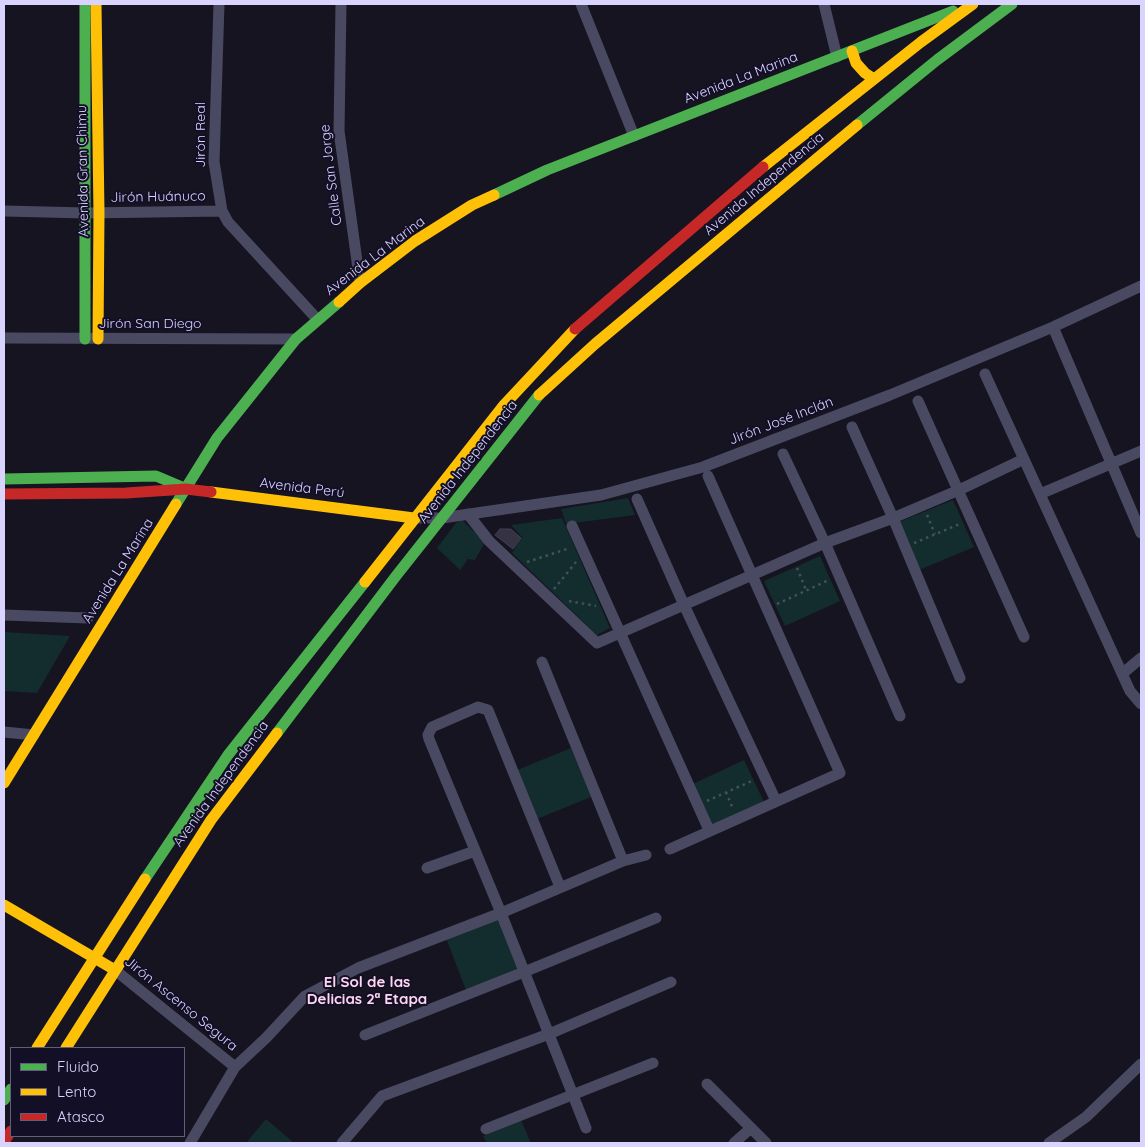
<!DOCTYPE html>
<html>
<head>
<meta charset="utf-8">
<style>
  body { margin:0 }
  #map { position:relative; width:1145px; height:1147px; overflow:hidden; background:#161421; font-family:Quicksand,sans-serif }
  canvas { display:block }
  .frame { position:absolute; inset:0; border:5px solid #d9d4ff; pointer-events:none }
  .legend { position:absolute; left:10px; top:1047px; width:175px; height:90px; box-sizing:border-box; background:#130f26; border:1px solid #625e7d; margin:0; padding:6px 9px; list-style:none; font-size:15px; color:#d9d4ff }
  .legend li { display:flex; align-items:center; gap:10px; height:25px }
  .legend b { width:25px; border:1px solid #625e7d }
</style>
</head>
<body>
<div id="map">
<canvas width="1145" height="1147"></canvas>
<div class="frame"></div>
<ul class="legend">
<li><b style="height:6px;background:#4caf50"></b>Fluido</li>
<li><b style="height:6px;background:#ffc107"></b>Lento</li>
<li><b style="height:6px;background:#c62828"></b>Atasco</li>
</ul>
</div>
<script>
const c = document.querySelector('canvas').getContext('2d');
c.lineJoin = 'round';
function fill(path, color) { c.fillStyle = color; c.fill(path, 'evenodd'); }
const poly = rows => new Path2D(rows.map(r => 'M' + r).join(''));
function stroke(path, color, width, dash) { c.strokeStyle = color; c.lineWidth = width; c.lineCap = dash ? 'butt' : 'round'; c.setLineDash(dash || []); c.stroke(path); }
function drawText(font, color, halo, rows, align = 'center') {
  c.font = font + ' Quicksand,sans-serif'; c.lineWidth = 4; c.setLineDash([]); c.textBaseline = 'middle'; c.strokeStyle = halo; c.fillStyle = color; for (const [text, x, y, turn = 0] of rows) {
    c.save(); c.translate(x, y); c.rotate((+turn || 0) * Math.PI / 180); c.textAlign = isNaN(turn) ? turn : align; if (halo) c.strokeText(text, 0, 0); c.fillText(text, 0, 0); c.restore();
  }
}
fill(poly([
  [628,498,635,515,566,524,561,509],
  [953,500,974,547,919,570,899,522],
  [562,518,610,628,597,635,512,553,522,537,511,525],
  [462,520,485,542,475,560,468,559,460,570,437,548,456,523],
  [820,556,840,601,785,626,764,581],
  [4,632,70,636,37,693,4,691],
  [571,748,591,797,537,819,517,770],
  [744,760,764,802,710,826,693,784],
  [498,918,518,970,466,990,446,938],
  [266,1119,294,1143,246,1143],
  [521,1120,531,1143,487,1143,483,1136]
]), '#132c2d');
const building = poly([
  [500,529,511,529,521,538,513,549,495,535,500,529]
]);
fill(building, '#343243');
stroke(building, '#433f54', 1);
stroke(poly([
  [927,515,935,534],
  [914,543,962,523],
  [527,562,570,548],
  [797,568,806,590],
  [554,589,576,562],
  [569,601,596,606],
  [777,604,829,580],
  [726,792,733,809],
  [707,801,754,780]
]), '#44505f', 2.5, [2.5, 4]);
stroke(poly([
  [219,4,214,162,222,211,228,222,317,319],
  [341,4,339,131,360,283],
  [581,4,634,136],
  [824,4,837,57],
  [4,211,86,213,222,211],
  [1053,327,1141,533],
  [4,338,296,339],
  [985,374,1130,691,1141,704],
  [918,401,1024,637],
  [852,427,893,518,960,678],
  [783,454,825,543,900,716],
  [1040,494,1141,451],
  [637,499,684,605,776,801],
  [468,514,489,541,597,643,825,543,893,518,959,490,1024,459],
  [414,518,442,518,601,495,703,467,890,395,1053,327,1141,286],
  [572,526,709,830],
  [4,615,88,618],
  [542,662,623,861],
  [1122,674,1141,658],
  [4,732,34,735],
  [670,849,840,773,708,476],
  [427,868,475,851],
  [560,887,488,710,478,707,432,727,428,735,429,739,501,913,586,1128],
  [115,970,235,1067],
  [365,1035,524,972,656,918],
  [707,1084,766,1143],
  [486,1129,653,1063],
  [190,1143,235,1067,266,1038,305,996,358,968,501,913,623,861,646,855],
  [342,1143,382,1096,549,1034,671,982],
  [734,1143,751,1128],
  [1049,1143,1086,1117,1141,1064]
]), '#4a4962', 11);
stroke(poly([
  [85,4,85,339],
  [857,125,937,60,1012,4],
  [494,195,547,170,953,11],
  [4,479,156,476,182,487],
  [176,504,217,438,296,339,339,302],
  [277,733,396,576,539,395],
  [145,879,228,755,365,582],
  [4,1100,11,1089]
]), '#4caf50', 11);
stroke(poly([
  [96,4,99,213,98,339],
  [852,51,856,63,865,73,874,79],
  [763,167,921,42,973,4],
  [339,302,360,283,415,241,472,205,494,195],
  [539,395,595,344,857,125],
  [211,492,414,518],
  [365,582,504,405,575,329],
  [4,783,176,504],
  [4,905,115,970],
  [37,1048,145,879],
  [66,1048,211,820,277,733]
]), '#ffc107', 11);
stroke(poly([
  [575,329,763,167],
  [4,494,126,493,186,489,211,492],
  [4,1142,11,1131]
]), '#c62828', 11);
drawText('14px', '#d9d4ff', '#130f26', [
  ["Avenida La Marina",741,78,-21],
  ["Jirón Real",201,135,-90],
  ["Avenida Gran Chimu",83,171,-91],
  ["Calle San Jorge",331,175,-97],
  ["Avenida Independencia",764,184,-40],
  ["Jirón Huánuco",158,197,-1],
  ["Avenida La Marina",375,256,-37],
  ["Jirón San Diego",150,324],
  ["Jirón José Inclán",781,421,-21],
  ["Avenida Independencia",468,462,-52],
  ["Avenida Perú",302,488,7],
  ["Avenida La Marina",118,571,-58],
  ["Avenida Independencia",221,784,-54],
  ["Jirón Ascenso Segura",181,1004,39]
]);
drawText('bold 15px', '#ffd6f0', '#130f26', [
  ["El Sol de las",367,982],
  ["Delicias 2ª Etapa",367,999]
]);
</script>
</body>
</html>
